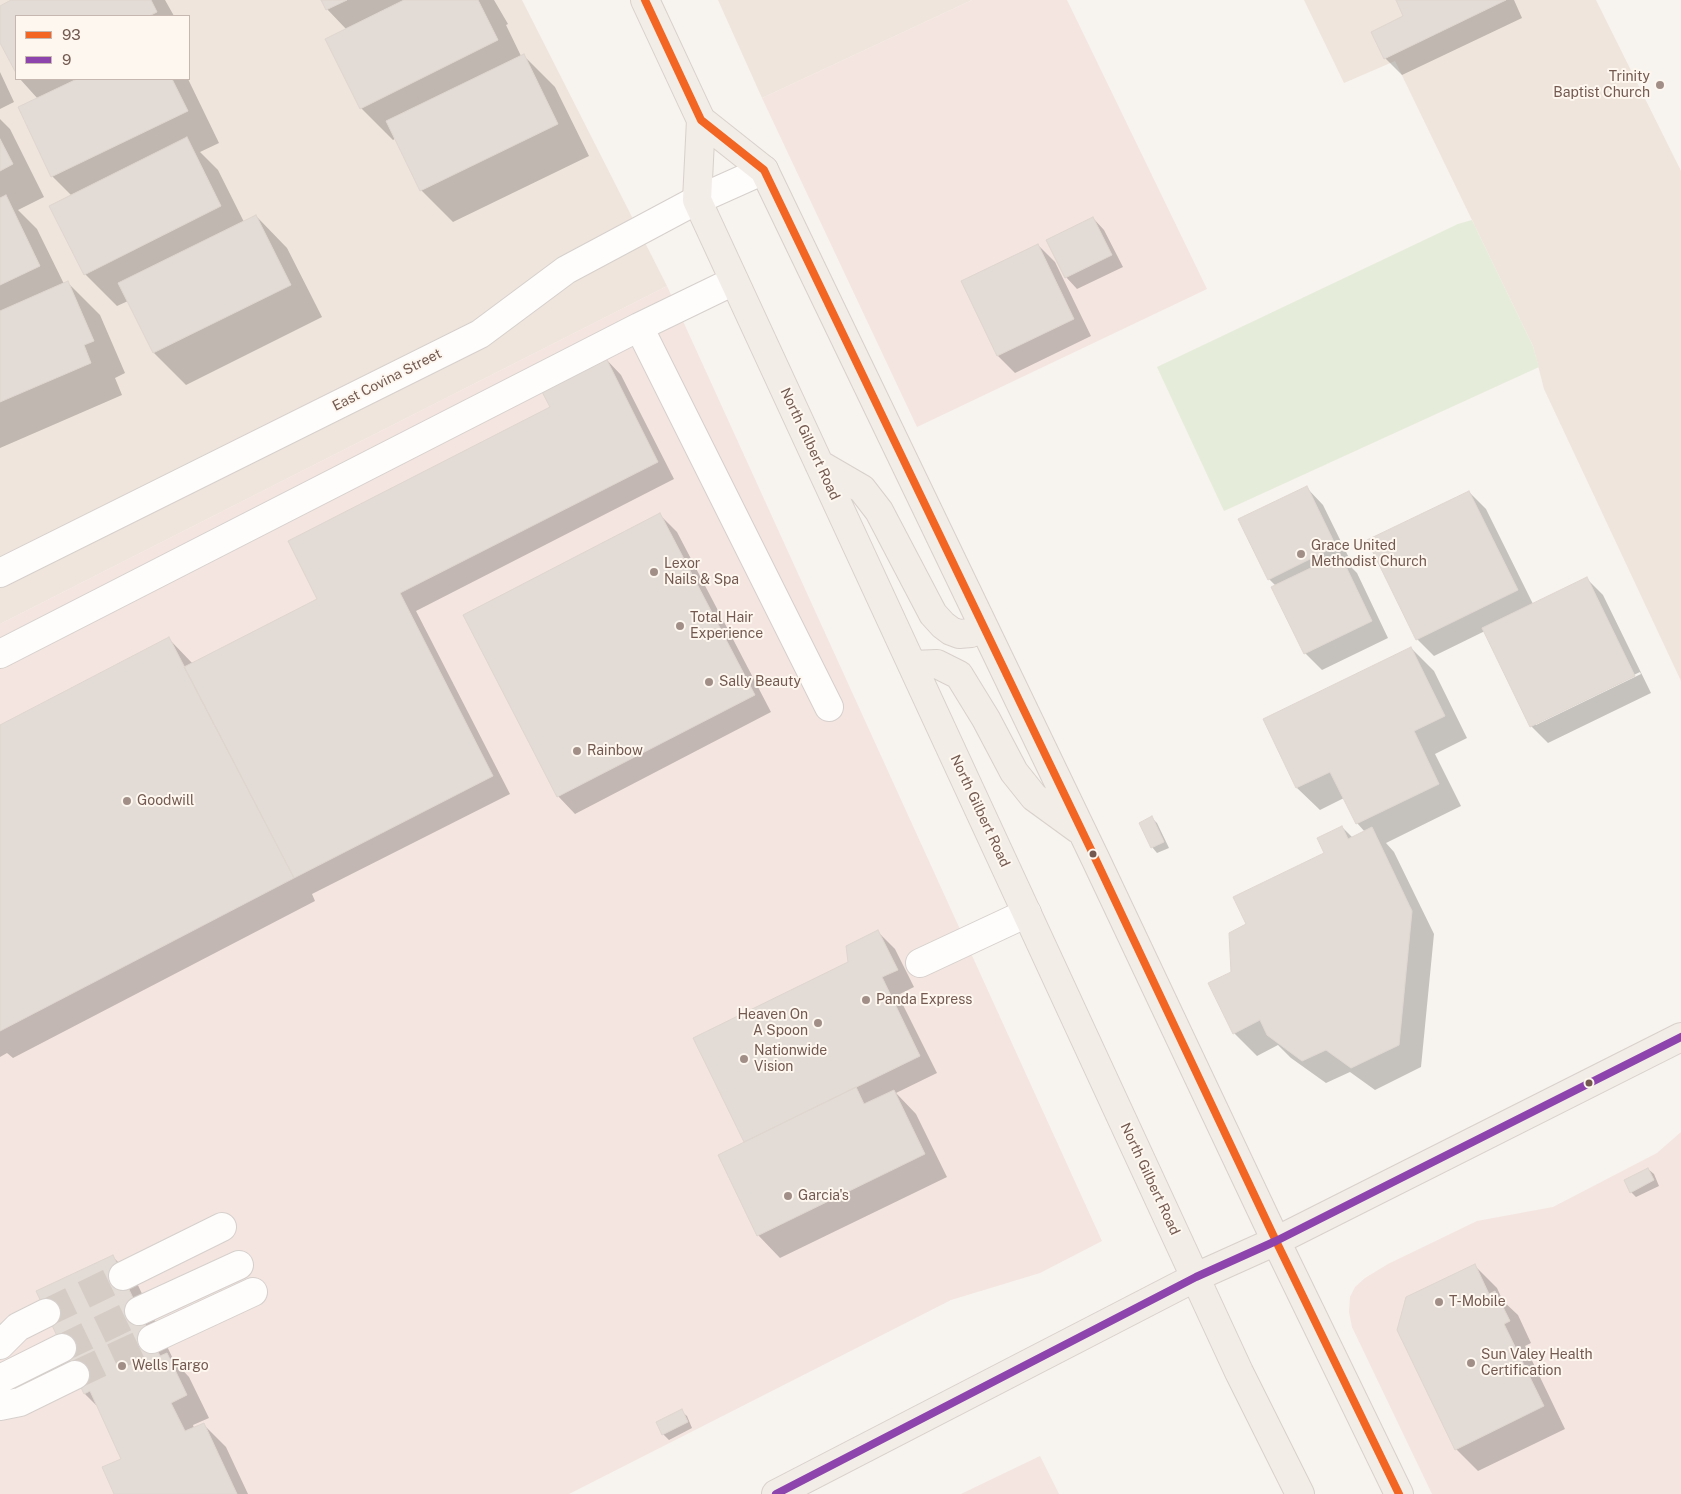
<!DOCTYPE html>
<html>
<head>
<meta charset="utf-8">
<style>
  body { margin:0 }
  #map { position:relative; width:1681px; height:1494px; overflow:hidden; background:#f7f3ee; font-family:"Public Sans",sans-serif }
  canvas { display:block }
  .legend { position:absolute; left:15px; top:15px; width:175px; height:65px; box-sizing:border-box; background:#fdf7f0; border:1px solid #c6b8b0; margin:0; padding:6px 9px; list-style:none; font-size:15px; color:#73594f }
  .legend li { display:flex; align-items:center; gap:10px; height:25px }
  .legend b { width:25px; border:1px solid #c6b8b0 }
</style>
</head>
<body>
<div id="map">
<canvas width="1681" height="1494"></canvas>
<ul class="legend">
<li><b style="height:6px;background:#f26522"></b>93</li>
<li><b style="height:6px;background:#8e44ad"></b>9</li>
</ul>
</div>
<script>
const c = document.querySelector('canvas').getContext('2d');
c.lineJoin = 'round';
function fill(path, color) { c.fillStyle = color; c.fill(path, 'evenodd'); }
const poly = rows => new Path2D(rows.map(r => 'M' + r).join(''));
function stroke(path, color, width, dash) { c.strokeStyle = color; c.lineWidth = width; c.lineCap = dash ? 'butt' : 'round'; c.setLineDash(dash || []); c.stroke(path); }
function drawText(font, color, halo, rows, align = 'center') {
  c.font = font + ' "Public Sans",sans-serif'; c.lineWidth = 4; c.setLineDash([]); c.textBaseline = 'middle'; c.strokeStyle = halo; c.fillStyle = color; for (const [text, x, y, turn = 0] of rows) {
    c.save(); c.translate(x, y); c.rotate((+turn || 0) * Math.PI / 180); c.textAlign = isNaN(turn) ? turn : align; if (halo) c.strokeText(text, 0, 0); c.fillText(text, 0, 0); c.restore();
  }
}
fill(poly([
  [0,0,522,0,667,286,0,624],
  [16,16,189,16,189,79,16,79],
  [718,0,972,0,762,98],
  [1304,0,1596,0,1681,171,1681,681,1544,389,1533,346,1395,61,1344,83]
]), '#efe5dc');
fill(poly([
  [972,0,1067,0,1207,289,917,427,762,98],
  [667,286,1102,1241,1040,1273,951,1300,569,1494,0,1494,0,624],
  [1681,1132,1681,1494,1432,1494,1352,1327,1349,1312,1350,1297,1355,1287,1365,1278,1388,1264,1477,1221,1553,1207,1657,1153],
  [1040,1456,1059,1494,961,1494]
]), '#f4e5e0');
fill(poly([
  [1472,220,1533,346,1539,367,1224,511,1157,367,1458,224]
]), '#e6ecda');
fill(poly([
  [13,0,165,0,174,16,16,16,16,71,0,40,0,7],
  [322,0,494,0,508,24,506,25,521,56,523,55,555,87,589,156,453,222,421,190,396,138,393,140,361,108,347,30,327,9],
  [1397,0,1514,0,1522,18,1402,75,1385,58,1405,16],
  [0,72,14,102,0,109],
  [20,79,188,79,219,143,200,152,218,170,244,222,256,216,287,248,322,317,186,385,154,353,128,301,117,306,85,274,72,196,52,176,38,99],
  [0,119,10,129,44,197,18,210,37,229,64,284,68,283,100,315,125,373,115,378,122,395,0,448],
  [1093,218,1104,230,1123,267,1077,289,1066,277],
  [1038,245,1055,262,1091,336,1015,373,998,356,962,282],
  [604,357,621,375,674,479,416,611,510,794,312,894,315,901,13,1058,7,1053,0,1057,0,726,169,639,193,664,319,600,552,408],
  [1306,487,1323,505,1352,564,1349,565,1357,573,1388,638,1322,670,1305,653,1276,586,1269,579],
  [1469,492,1486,509,1533,604,1586,578,1603,595,1651,693,1548,743,1531,726,1485,631,1434,656,1417,639],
  [1640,672,1641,674,1536,725,1536,722],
  [660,515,677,532,771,712,575,814,558,796],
  [1411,648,1434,671,1467,738,1435,754,1461,806,1386,843,1394,852,1434,934,1421,1067,1375,1090,1350,1072,1326,1083,1291,1058,1278,1045,1257,1056,1234,1033,1232,973,1247,925,1325,854,1342,827,1353,838,1365,832,1357,823,1344,798,1320,810,1297,788,1264,720],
  [1152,818,1157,823,1169,848,1157,853,1152,847],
  [878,932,895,949,914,987,898,995,937,1073,896,1093,916,1114,947,1177,780,1258,758,1235,746,1143,695,1038,849,963],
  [1648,1169,1654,1174,1659,1186,1636,1197,1631,1192],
  [113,1257,135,1279,174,1361,189,1377,209,1418,193,1425,194,1428,203,1424,226,1447,248,1494,116,1494,123,1459,98,1407,85,1394,38,1292],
  [1475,1266,1497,1288,1503,1301,1518,1315,1531,1343,1525,1346,1565,1429,1478,1471,1456,1449],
  [681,1411,687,1416,692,1428,669,1440,663,1434]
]), '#0003');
const building = poly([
  [11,0,151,0,157,12,149,16,16,16,16,73,0,43,0,6,11,0],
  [321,0,347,0,326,10,321,0],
  [404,0,478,0,498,40,360,109,325,39,404,0],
  [1396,0,1506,0,1384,59,1371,32,1403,16,1396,0],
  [524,54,558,124,420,191,386,121,524,54],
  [77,79,172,79,188,111,51,177,18,107,77,79],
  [187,137,221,206,84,275,49,206,187,137],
  [0,139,13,164,0,171,0,139],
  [6,195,40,266,0,285,0,198,6,195],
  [256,215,291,285,153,353,118,283,256,215],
  [1093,217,1112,255,1065,278,1046,240,1093,217],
  [1038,244,1074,319,997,356,961,281,1038,244],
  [68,281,94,341,84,345,91,363,0,402,0,311,68,281],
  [605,356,658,462,400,593,493,776,294,878,184,667,317,599,288,541,550,407,540,388,605,356],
  [1307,486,1336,546,1268,580,1238,519,1307,486],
  [1469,491,1518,590,1416,640,1367,540,1469,491],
  [660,513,755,695,557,797,463,615,660,513],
  [1340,554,1372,621,1304,654,1271,587,1340,554],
  [1587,577,1635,676,1530,727,1482,628,1587,577],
  [169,637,294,878,0,1031,0,725,169,637],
  [1411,647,1445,716,1414,731,1439,784,1356,824,1330,772,1296,788,1263,719,1411,647],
  [1152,816,1164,842,1151,848,1139,823,1152,816],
  [1342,826,1348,839,1372,827,1412,911,1399,1045,1351,1068,1326,1050,1302,1061,1267,1035,1260,1020,1233,1034,1208,983,1231,972,1229,933,1246,924,1233,897,1324,853,1317,838,1342,826],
  [878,930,898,970,882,977,920,1056,744,1142,693,1038,848,962,846,946,878,930],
  [856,1087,864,1104,894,1090,925,1154,757,1236,718,1155,856,1087],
  [1648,1168,1654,1180,1630,1193,1624,1180,1648,1168],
  [113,1255,160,1356,167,1353,187,1395,171,1403,185,1431,204,1423,237,1494,114,1494,102,1467,121,1459,90,1391,84,1394,36,1291,113,1255],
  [1475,1264,1489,1294,1495,1291,1510,1321,1504,1324,1544,1406,1455,1450,1397,1330,1406,1297,1475,1264],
  [682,1409,688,1422,662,1435,656,1422,682,1409]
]);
fill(building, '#e3dbd5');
stroke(building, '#dfd6d0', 1);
stroke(poly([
  [46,1313,123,1276],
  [62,1348,139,1311],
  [75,1375,152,1339]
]), '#d6ccc6', 28, [28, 14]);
const minor = poly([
  [639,327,734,281],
  [0,573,480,334,566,270,697,200,764,170],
  [0,654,639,327,829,707],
  [920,963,1027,913],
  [123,1276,222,1227],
  [139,1311,239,1265],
  [152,1339,253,1292],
  [0,1345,18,1327,46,1313],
  [0,1379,62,1348],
  [0,1406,20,1402,75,1375]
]);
const major = poly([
  [645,0,701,120,764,170,1095,858,1276,1241,1399,1494],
  [701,120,697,200,1239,1372,1300,1494],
  [819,464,862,489,879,511,933,614,943,625,951,631,959,634,971,633,983,628],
  [912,665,937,664,959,675,986,719,1014,772,1034,797,1078,829],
  [776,1494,1196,1277,1276,1241,1681,1037]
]);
stroke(minor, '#d6d0cc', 30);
stroke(major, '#d8d0cb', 30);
stroke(minor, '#fefdfc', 28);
stroke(major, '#f2ede7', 28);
stroke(poly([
  [645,0,701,120,764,170,1095,858,1276,1241,1399,1494]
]), '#f26522', 8);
stroke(poly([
  [776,1494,1196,1277,1276,1241,1681,1037]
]), '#8e44ad', 8);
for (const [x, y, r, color] of [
  [1660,85,5,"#a18f87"],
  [1301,554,5,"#a18f87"],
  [654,572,5,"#a18f87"],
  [680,626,5,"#a18f87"],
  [709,682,5,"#a18f87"],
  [577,751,5,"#a18f87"],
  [127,801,5,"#a18f87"],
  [1093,854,4.5,"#73594f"],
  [866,1000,5,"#a18f87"],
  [818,1023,5,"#a18f87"],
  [744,1059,5,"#a18f87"],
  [1589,1083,4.5,"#73594f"],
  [788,1196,5,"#a18f87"],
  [1439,1302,5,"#a18f87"],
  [1471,1363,5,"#a18f87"],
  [122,1366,5,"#a18f87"]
]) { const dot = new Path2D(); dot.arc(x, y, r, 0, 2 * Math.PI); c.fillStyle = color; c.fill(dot); stroke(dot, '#fdf7f0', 2); }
drawText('14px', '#73594f', '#fdf7f0', [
  ["Trinity",1650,77,"right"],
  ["Baptist Church",1650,93,"right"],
  ["Grace United",1311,546],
  ["Methodist Church",1311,562],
  ["Lexor",664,564],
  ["Nails & Spa",664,580],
  ["Total Hair",690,618],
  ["Experience",690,634],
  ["Sally Beauty",719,682],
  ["Rainbow",587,751],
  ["Goodwill",137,801],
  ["Panda Express",876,1000],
  ["Heaven On",808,1015,"right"],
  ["A Spoon",808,1031,"right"],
  ["Nationwide",754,1051],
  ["Vision",754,1067],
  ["Garcia's",798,1196],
  ["T-Mobile",1449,1302],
  ["Sun Valey Health",1481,1355],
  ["Certification",1481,1371],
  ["Wells Fargo",132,1366]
], 'left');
drawText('14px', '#73594f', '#fdf7f0', [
  ["East Covina Street",387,380,-27],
  ["North Gilbert Road",810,444,65],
  ["North Gilbert Road",980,811,65],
  ["North Gilbert Road",1150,1179,65]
]);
</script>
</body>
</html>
